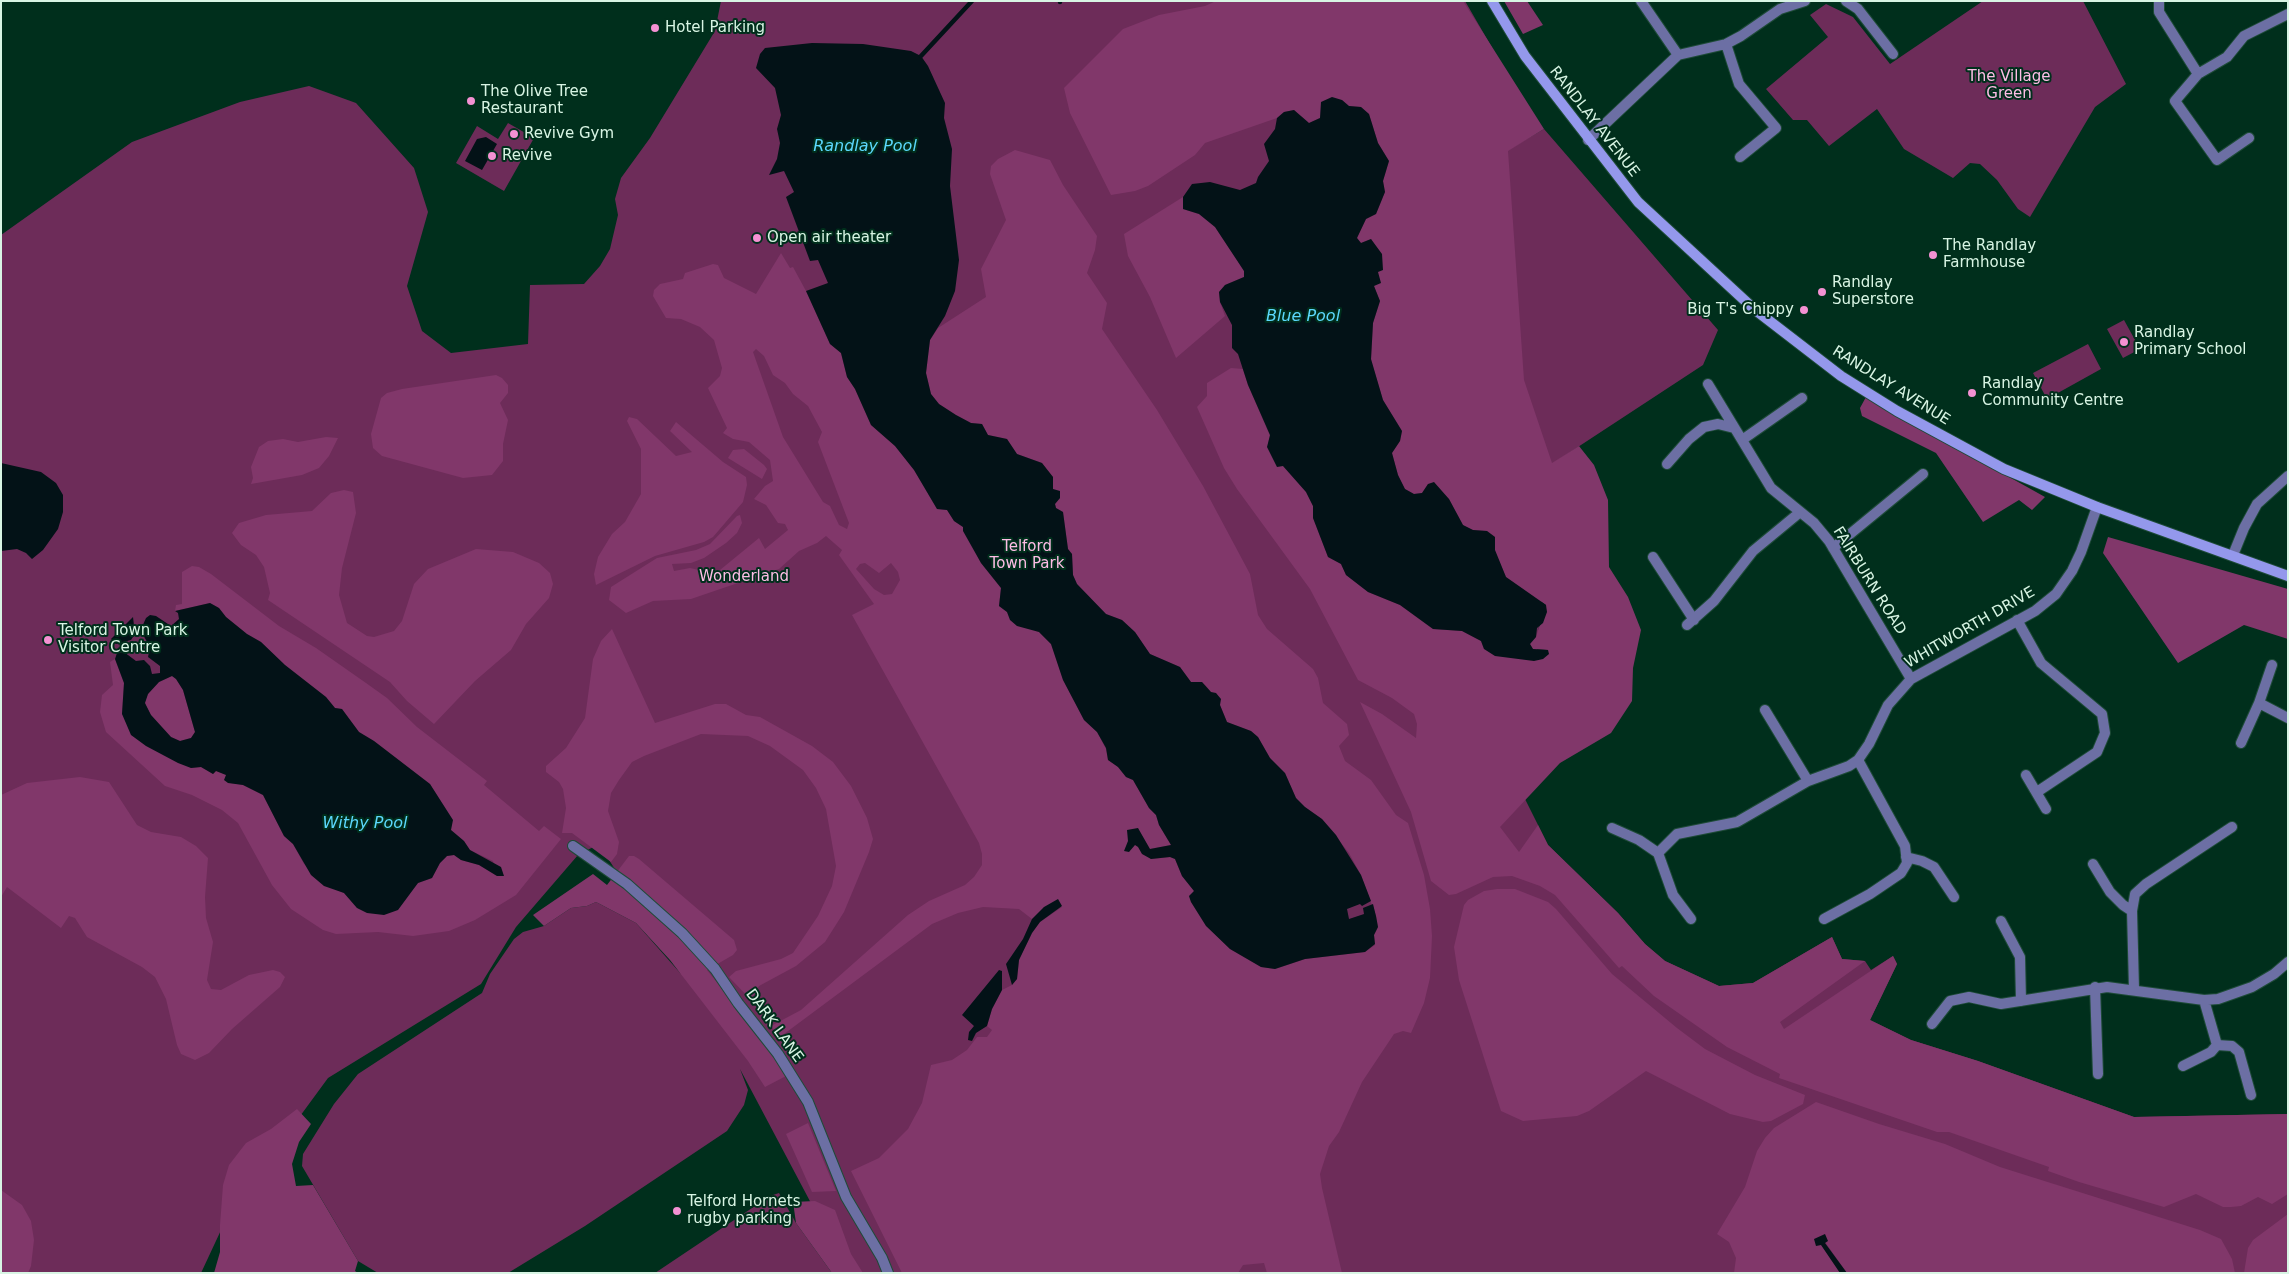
<!DOCTYPE html>
<html>
<head>
<meta charset="utf-8">
<style>
  body { margin:0 }
  #map { position:relative; width:2289px; height:1274px; overflow:hidden; background:#002f1c; font-family:"DejaVu Sans",sans-serif }
  canvas { display:block }
  .frame { position:absolute; inset:0; border:2px solid #d8f5e4; pointer-events:none }
</style>
</head>
<body>
<div id="map">
<canvas width="2289" height="1274"></canvas>
<div class="frame"></div>
</div>
<script>
const c = document.querySelector('canvas').getContext('2d');
c.lineJoin = 'round';
function fill(path, color) { c.fillStyle = color; c.fill(path, 'evenodd'); }
const poly = rows => new Path2D(rows.map(r => 'M' + r).join(''));
function stroke(path, color, width, dash) { c.strokeStyle = color; c.lineWidth = width; c.lineCap = dash ? 'butt' : 'round'; c.setLineDash(dash || []); c.stroke(path); }
function drawText(font, color, halo, rows, align = 'center') {
  c.font = font + ' "DejaVu Sans",sans-serif'; c.lineWidth = 4; c.setLineDash([]); c.textBaseline = 'middle'; c.strokeStyle = halo; c.fillStyle = color; for (const [text, x, y, turn = 0] of rows) {
    c.save(); c.translate(x, y); c.rotate((+turn || 0) * Math.PI / 180); c.textAlign = isNaN(turn) ? turn : align; if (halo) c.strokeText(text, 0, 0); c.fillText(text, 0, 0); c.restore();
  }
}
fill(poly([
  [721,1,1465,1,1498,58,1508,150,1544,129,1718,330,1703,365,1552,464,1525,799,1548,845,1618,913,1645,944,1665,961,1719,986,1753,983,1832,937,1842,959,1865,961,1871,970,1893,956,1897,964,1870,1020,1911,1040,1978,1061,2134,1117,2288,1114,2288,1273,848,1273,740,1069,748,1090,744,1105,727,1131,585,1226,508,1273,378,1273,358,1261,302,1166,303,1154,334,1104,358,1074,482,993,490,974,514,939,523,932,544,926,571,908,587,906,596,902,636,923,681,974,599,844,578,855,516,927,481,984,328,1078,229,1213,201,1273,1,1273,1,235,132,142,240,102,309,86,356,103,414,168,428,212,407,286,422,331,451,353,528,344,530,285,584,284,600,266,610,249,618,215,615,199,621,178,650,138,715,31],
  [1983,1,2083,1,2126,84,2095,107,2030,217,2018,209,1997,180,1980,164,1970,163,1953,178,1904,149,1877,109,1829,146,1807,120,1793,120,1766,89,1828,37,1810,15,1826,4,1853,17,1890,64],
  [508,123,534,138,504,191,456,163,477,126,498,139],
  [2124,320,2140,349,2123,358,2107,329],
  [2088,344,2101,369,2047,399,2033,373],
  [779,1193,796,1223,832,1273,655,1273,770,1196]
]), '#6d2c59');
fill(poly([
  [1216,1,1463,1,1544,129,1508,151,1524,380,1552,463,1579,446,1594,465,1608,500,1609,567,1628,597,1641,630,1633,668,1632,701,1611,733,1560,763,1500,827,1519,852,1538,825,1548,845,1618,913,1645,944,1665,961,1719,986,1753,983,1832,937,1842,959,1865,961,1780,1022,1784,1029,1893,956,1897,964,1870,1020,1911,1040,1978,1061,2134,1117,2288,1114,2288,1194,2272,1204,2258,1197,2241,1206,2231,1207,2223,1207,2196,1194,2164,1207,2079,1182,2048,1171,2049,1167,1949,1132,1937,1132,1779,1078,1780,1074,1727,1047,1654,996,1622,966,1619,968,1555,895,1540,886,1512,876,1493,877,1456,894,1449,895,1431,881,1411,812,1360,702,1382,714,1416,738,1417,724,1414,714,1392,698,1358,680,1310,589,1237,489,1224,468,1197,407,1207,396,1207,383,1231,368,1243,369,1248,385,1283,466,1306,492,1313,506,1313,518,1328,557,1341,564,1346,575,1368,592,1400,605,1433,629,1462,631,1481,641,1484,649,1548,650,1533,649,1530,644,1536,637,1546,605,1506,577,1494,550,1495,537,1487,531,1473,530,1463,525,1449,499,1428,484,1422,493,1414,494,1405,489,1398,475,1392,453,1400,441,1402,431,1383,400,1371,360,1373,323,1380,301,1374,286,1378,272,1377,249,1371,239,1361,243,1357,238,1366,219,1376,214,1385,192,1383,181,1389,161,1378,143,1369,114,1361,107,1349,106,1342,100,1320,118,1309,123,1294,110,1284,112,1277,118,1205,143,1195,155,1148,186,1135,191,1111,195,1070,113,1064,88,1123,29,1159,15,1205,6],
  [1504,1,1527,1,1543,25,1523,34],
  [1015,150,1050,160,1063,185,1097,236,1095,250,1087,273,1107,303,1102,329,1157,410,1203,486,1250,574,1258,615,1267,629,1313,669,1318,678,1323,703,1347,724,1349,735,1339,746,1345,761,1371,780,1396,815,1408,823,1424,875,1430,909,1432,936,1430,978,1424,1003,1411,1033,1403,1031,1394,1034,1362,1082,1339,1132,1329,1146,1320,1174,1322,1188,1342,1273,1267,1273,1264,1263,1243,1265,1238,1273,902,1273,851,1171,879,1158,908,1129,922,1103,931,1065,952,1060,967,1050,977,1037,987,1037,992,1030,987,1026,992,1009,1002,990,1012,985,1017,979,1019,960,1032,933,1040,922,1062,907,1044,907,1032,919,1019,909,983,907,958,913,932,924,780,1037,771,1026,801,1010,908,915,929,901,965,885,974,877,982,865,982,854,979,843,852,615,874,604,839,555,842,550,826,536,817,543,799,551,779,569,691,599,653,601,626,613,609,600,611,587,657,558,696,550,710,544,737,516,740,515,742,523,737,533,726,543,704,558,691,563,672,564,674,571,690,568,708,572,720,570,759,538,765,549,788,530,785,524,778,523,766,505,754,499,765,486,773,481,770,460,749,442,733,439,723,433,727,428,708,388,720,376,722,368,714,340,700,327,681,319,666,318,653,296,654,290,660,284,683,279,685,273,713,264,718,265,724,278,756,294,781,253,790,268,793,267,806,291,830,344,841,353,847,377,855,389,871,425,895,446,914,470,937,509,947,510,954,521,963,527,981,563,1001,588,999,606,1007,612,1011,620,1039,632,1051,644,1063,680,1084,720,1097,732,1106,749,1108,760,1118,767,1126,777,1133,780,1149,808,1156,815,1159,825,1171,845,1150,849,1128,830,1128,841,1138,846,1151,859,1170,857,1175,859,1182,876,1194,891,1189,896,1191,902,1206,925,1230,949,1261,967,1275,969,1305,959,1365,952,1375,945,1374,935,1378,927,1376,916,1361,875,1349,853,1322,819,1305,807,1296,798,1285,773,1270,758,1258,737,1251,731,1227,722,1220,705,1207,687,1202,682,1191,682,1180,667,1150,654,1135,632,1122,620,1106,614,1077,584,1073,575,1072,554,1068,549,1063,512,1056,508,1055,504,1060,498,1053,489,1053,477,1042,463,1017,454,1007,439,988,435,982,424,971,423,956,415,939,404,931,394,926,373,930,340,938,328,986,297,981,269,1006,220,990,174,991,166,998,159],
  [756,349,764,356,773,375,785,383,793,394,808,406,822,432,818,442,849,523,847,529,839,525,830,506,823,502,783,437,753,352],
  [865,563,879,573,891,563,898,572,900,580,892,594,884,595,874,589,856,569,860,564],
  [1183,197,1183,209,1199,214,1215,227,1244,271,1244,277,1225,285,1219,292,1220,302,1225,316,1176,358,1150,297,1128,256,1124,234],
  [496,375,502,378,508,385,508,393,500,403,508,420,503,444,503,461,492,475,463,478,382,456,373,448,371,434,381,398,387,393,402,389],
  [1866,397,2045,497,2032,510,2019,500,1983,522,1936,453,1862,416,1860,408],
  [629,417,637,419,676,456,692,452,670,431,676,422,723,462,746,477,747,485,743,502,713,537,704,542,655,556,596,585,594,574,598,557,612,534,625,522,641,494,641,449,627,421],
  [326,437,338,438,329,456,319,468,302,475,251,484,253,478,251,467,259,447,268,441,283,439,298,442],
  [744,449,764,465,767,469,762,479,728,458,733,450],
  [344,490,353,492,356,513,342,568,339,595,347,623,367,636,374,637,394,631,402,621,414,584,428,569,476,549,513,552,539,563,550,573,553,584,549,598,526,624,511,650,475,681,434,724,407,701,390,682,268,600,270,593,264,567,256,555,241,545,232,533,239,523,266,515,312,511,331,493],
  [2108,537,2288,589,2288,639,2244,625,2178,663,2103,553],
  [192,566,199,567,211,574,279,626,316,648,366,683,387,698,417,727,487,781,484,785,539,831,544,826,561,839,516,895,475,920,449,931,413,936,378,932,336,934,323,930,291,909,272,885,238,823,222,810,192,795,165,786,106,732,100,712,102,695,113,685,110,662,115,659,124,683,122,714,191,768,201,767,213,774,216,771,227,775,231,783,243,785,263,795,284,836,293,844,304,864,335,889,344,893,357,908,412,890,418,883,432,878,440,863,447,856,454,855,461,860,479,865,497,876,493,861,470,850,464,841,451,830,445,809,430,784,374,741,359,732,342,709,335,708,326,697,285,665,261,642,247,634,226,617,219,608,210,603,175,611,176,605,182,604,182,572],
  [612,629,655,723,715,704,726,704,746,715,760,717,812,746,833,762,851,786,867,818,873,839,869,852,844,912,825,942,796,966,759,986,751,1000,729,977,736,971,781,959,793,953,818,916,832,886,836,866,826,809,816,788,803,770,770,746,748,736,701,734,644,756,632,762,619,780,611,793,608,811,619,842,617,854,611,862,572,833,562,833,566,808,563,789,559,782,546,772,546,766,566,748,585,718,593,659,601,641],
  [172,676,176,679,183,690,195,732,191,738,180,741,171,737,151,715,144,703,148,694,159,682],
  [80,777,109,782,137,825,151,832,181,837,196,846,208,858,205,897,206,918,213,942,207,980,211,989,221,990,249,975,273,970,280,972,285,977,280,987,232,1029,209,1053,195,1060,181,1054,177,1045,166,999,155,977,142,967,87,937,75,918,69,916,61,928,7,887,1,897,1,795,27,783],
  [629,856,634,856,639,859,734,940,737,950,733,955,707,970,768,1047,786,1076,765,1087,748,1061,670,960,636,923,596,902,587,906,571,908,544,926,533,915,593,874,607,885],
  [1497,889,1515,889,1548,902,1556,909,1612,974,1677,1028,1705,1049,1755,1075,1805,1095,1803,1104,1771,1121,1763,1122,1730,1114,1646,1071,1589,1111,1577,1116,1523,1121,1501,1111,1459,980,1454,947,1464,905,1468,900,1484,891],
  [1816,1102,1879,1124,1945,1144,2000,1167,2200,1230,2221,1239,2232,1259,2235,1273,1847,1273,1825,1242,1816,1245,1821,1244,1840,1273,1734,1273,1736,1258,1729,1242,1717,1234,1745,1187,1757,1151,1765,1138,1774,1128],
  [297,1109,311,1124,299,1142,292,1164,296,1186,313,1185,358,1261,355,1271,358,1273,214,1273,220,1252,220,1225,223,1185,229,1165,246,1143,271,1129],
  [808,1123,836,1191,812,1192,786,1134],
  [1,1190,22,1205,31,1221,34,1240,31,1266,28,1273,1,1273],
  [815,1201,835,1210,851,1254,863,1273,832,1273,796,1223,793,1202],
  [2288,1214,2288,1273,2244,1273,2248,1248,2253,1240]
]), '#81376a');
fill(poly([
  [812,43,863,44,911,51,921,56,928,66,945,103,944,118,952,149,950,186,959,260,955,291,945,316,930,340,926,373,931,394,939,404,956,415,971,423,982,424,988,435,1007,439,1017,454,1042,463,1053,477,1053,489,1060,491,1060,498,1055,504,1056,508,1063,512,1068,549,1072,554,1073,575,1077,584,1106,614,1122,620,1135,632,1150,654,1180,667,1191,682,1202,682,1211,692,1216,693,1221,699,1220,705,1227,722,1251,731,1258,737,1270,758,1285,773,1296,798,1305,807,1322,819,1336,835,1361,875,1371,901,1362,906,1360,904,1347,909,1349,919,1364,914,1363,908,1373,904,1376,916,1378,927,1374,935,1375,944,1365,952,1305,959,1275,969,1261,967,1230,949,1206,926,1191,902,1189,896,1194,891,1182,876,1175,859,1170,857,1151,859,1142,854,1138,847,1135,845,1129,852,1124,851,1128,841,1127,830,1138,828,1150,849,1171,845,1159,825,1156,815,1149,808,1133,780,1126,777,1118,767,1108,760,1106,748,1097,732,1084,720,1063,680,1051,644,1039,632,1017,626,1010,620,1007,612,999,606,1001,588,981,563,963,531,963,527,954,521,947,510,937,509,914,470,895,446,871,425,855,389,847,377,841,353,830,344,806,291,828,283,818,260,810,261,786,197,794,192,784,171,769,175,777,159,780,143,777,129,781,115,775,88,756,68,760,54,765,48],
  [1332,97,1342,100,1349,106,1361,107,1369,114,1378,143,1389,161,1383,181,1385,192,1376,214,1366,219,1357,238,1361,243,1371,239,1382,254,1383,270,1378,272,1381,283,1374,286,1380,301,1373,323,1371,359,1383,400,1402,431,1400,441,1392,453,1398,475,1405,489,1414,494,1422,493,1428,484,1434,482,1449,499,1463,525,1473,530,1487,531,1495,537,1495,550,1506,577,1546,605,1547,612,1543,623,1537,628,1536,637,1530,644,1533,649,1548,650,1549,654,1543,659,1534,661,1495,656,1484,649,1481,641,1462,631,1433,629,1400,605,1368,592,1346,575,1341,564,1328,557,1313,518,1313,506,1306,492,1283,466,1277,467,1267,447,1270,435,1248,385,1238,354,1232,348,1232,325,1220,302,1219,292,1225,285,1244,277,1244,271,1215,227,1199,214,1183,209,1183,197,1192,184,1210,182,1240,190,1256,183,1258,177,1269,161,1264,144,1275,129,1277,118,1284,112,1294,110,1309,123,1320,118,1321,102],
  [486,137,497,144,482,170,465,161,477,139],
  [1,463,41,472,56,483,63,495,63,512,58,529,43,550,32,559,26,553,17,549,1,551],
  [210,603,219,608,226,617,247,634,261,642,285,665,326,697,335,708,342,709,359,732,374,741,430,784,453,820,451,830,464,841,470,850,501,867,504,876,497,876,479,865,461,860,454,855,447,856,440,863,432,878,418,883,398,910,384,915,367,913,357,908,344,893,324,886,311,875,293,844,284,836,263,795,243,785,228,783,224,780,226,775,216,771,213,774,201,767,191,768,178,763,146,746,131,735,122,714,124,683,115,659,117,653,124,652,136,661,144,660,150,666,152,674,160,673,160,666,148,657,150,647,142,633,142,627,146,618,150,615,156,616,171,626,179,619,178,613,175,611],
  [172,676,176,679,183,690,195,732,191,738,180,741,171,737,151,715,145,703,148,694,159,682],
  [133,617,135,634,131,640,116,644,111,639],
  [1058,899,1062,906,1040,922,1032,933,1019,960,1017,979,1012,985,1006,964,1023,939,1032,919,1044,907],
  [999,970,1002,971,1002,990,992,1009,987,1026,976,1033,972,1041,968,1040,969,1032,974,1026,962,1015],
  [1825,1234,1828,1241,1825,1243,1847,1273,1840,1273,1821,1245,1816,1246,1814,1239]
]), '#031217');
stroke(poly([
  [1060,2,1060,1],
  [921,56,972,1]
]), '#031217', 4.5);
const street = poly([
  [1641,1,1678,55],
  [1846,1,1858,9,1893,54],
  [2159,1,2159,12,2198,74],
  [1726,44,1739,84,1776,128,1740,157],
  [2249,138,2217,160,2175,101,2198,74,2227,57,2244,36,2288,14],
  [1588,140,1678,55,1726,44,1741,36,1780,9,1805,1],
  [1708,384,1771,488,1814,523,1829,541,1911,679],
  [1742,440,1802,398],
  [1667,464,1689,439,1704,427,1718,424,1734,428],
  [1833,548,1923,474],
  [2233,555,2244,528,2257,504,2288,476],
  [1653,557,1694,620],
  [2017,620,2041,663,2102,714,2105,733,2097,752,2037,792],
  [1687,625,1714,601,1753,551,1799,513],
  [2259,703,2272,665],
  [1765,710,1808,781],
  [2241,743,2259,703,2288,718],
  [2026,775,2046,809],
  [1612,828,1639,840,1658,853,1673,895,1691,919],
  [573,846,627,884,682,933,715,969,738,1003,778,1054,808,1102,846,1197,882,1258,888,1273],
  [1658,853,1677,834,1737,822,1808,781,1849,766,1858,760,1869,744,1888,705,1911,679,2035,611,2056,594,2072,571,2081,552,2097,507],
  [1906,857,1922,861,1934,867,1954,897],
  [2093,864,2110,892,2123,905,2132,911],
  [1824,919,1870,894,1901,873,1907,863,1905,846,1858,760],
  [2001,921,2020,957,2021,1001],
  [2095,987,2098,1074],
  [2134,989,2132,911,2135,894,2146,884,2232,827],
  [2204,1000,2217,1045,2232,1046,2239,1052,2251,1095],
  [1932,1024,1950,1001,1969,997,2001,1004,2107,987,2204,1000,2218,999,2252,987,2274,974,2288,962],
  [2183,1066,2211,1052,2217,1045]
]);
const secondary = poly([
  [1492,1,1525,56,1638,202,1754,309,1841,376,1897,411,2004,469,2097,507,2288,576]
]);
stroke(street, '#1e4b38', 12);
stroke(secondary, '#1e4b38', 12);
stroke(street, '#6c6fa4', 10);
stroke(secondary, '#9498ec', 10);
for (const [x, y, r, color] of [
  [655,28,5,"#f491d3"],
  [471,101,5,"#f491d3"],
  [514,134,5,"#f491d3"],
  [492,156,5,"#f491d3"],
  [757,238,5,"#f491d3"],
  [1933,255,5,"#f491d3"],
  [1822,292,5,"#f491d3"],
  [1804,310,5,"#f491d3"],
  [2124,342,5,"#f491d3"],
  [1972,393,5,"#f491d3"],
  [48,640,5,"#f491d3"],
  [677,1211,5,"#f491d3"]
]) { const dot = new Path2D(); dot.arc(x, y, r, 0, 2 * Math.PI); c.fillStyle = color; c.fill(dot); stroke(dot, '#002f1c', 2); }
drawText('15px', '#d8f5e4', '#002f1c', [
  ["Hotel Parking",665,28],
  ["The Olive Tree",481,92],
  ["Restaurant",481,109],
  ["Revive Gym",524,134],
  ["Revive",502,156],
  ["Open air theater",767,238],
  ["The Randlay",1943,246],
  ["Farmhouse",1943,263],
  ["Randlay",1832,283],
  ["Superstore",1832,300],
  ["Big T's Chippy",1794,310,"right"],
  ["Randlay",2134,333],
  ["Primary School",2134,350],
  ["Randlay",1982,384],
  ["Community Centre",1982,401],
  ["Telford Town Park",58,631],
  ["Visitor Centre",58,648],
  ["Telford Hornets",687,1202],
  ["rugby parking",687,1219]
], 'left');
drawText('15px', '#febde6', '#002f1c', [
  ["The Village",2009,77],
  ["Green",2009,94],
  ["Telford",1027,547],
  ["Town Park",1027,564],
  ["Wonderland",744,577]
]);
drawText('15px', '#d8f5e4', '#002f1c', [
  ["RANDLAY AVENUE",1594,122,52],
  ["RANDLAY AVENUE",1891,386,32],
  ["FAIRBURN ROAD",1869,581,58],
  ["WHITWORTH DRIVE",1970,628,-30],
  ["DARK LANE",774,1026,54]
]);
drawText('italic 16px', '#5cd8fd', '#002f1c', [
  ["Randlay Pool",865,147],
  ["Blue Pool",1303,317],
  ["Withy Pool",365,824]
]);
</script>
</body>
</html>
